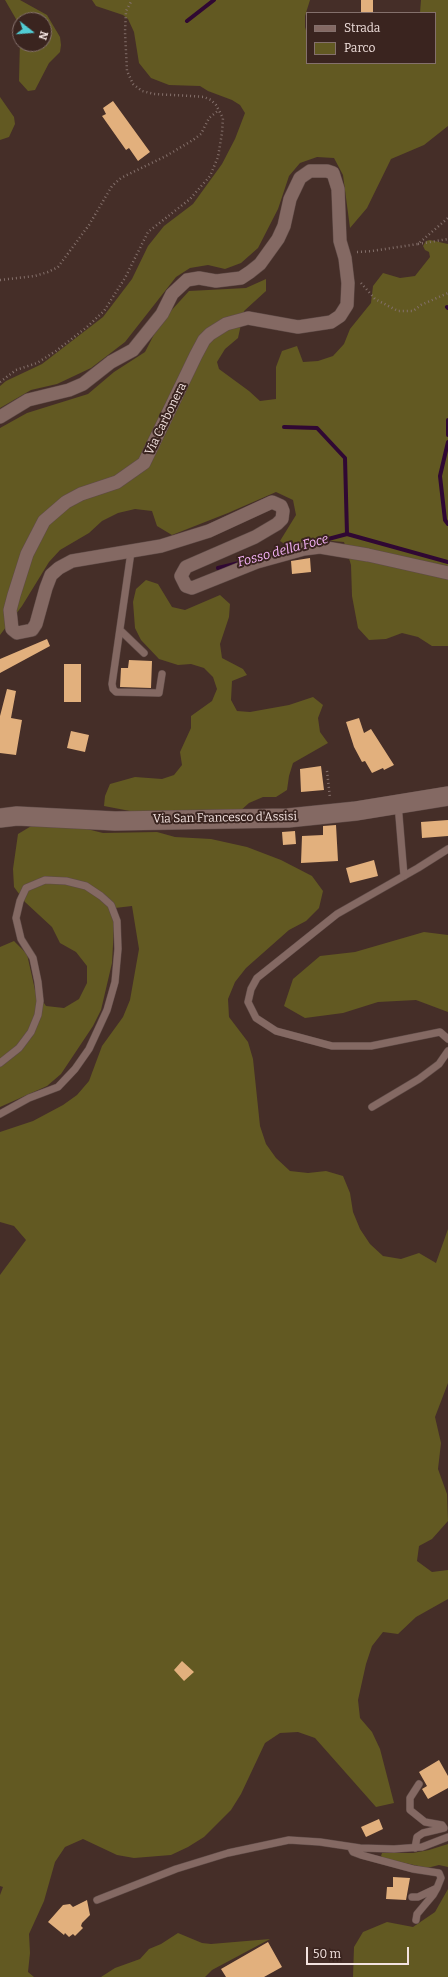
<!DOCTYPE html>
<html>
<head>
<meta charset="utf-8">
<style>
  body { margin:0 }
  #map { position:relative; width:448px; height:1977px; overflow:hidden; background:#452e28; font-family:Bitter,serif }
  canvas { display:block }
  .legend { position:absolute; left:306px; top:12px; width:130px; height:52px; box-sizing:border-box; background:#3a241f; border:1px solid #84706c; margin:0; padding:5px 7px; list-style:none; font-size:12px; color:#f3e3e0 }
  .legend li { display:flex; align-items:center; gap:8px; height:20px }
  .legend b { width:20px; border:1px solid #84706c }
  .north { position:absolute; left:12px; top:12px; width:40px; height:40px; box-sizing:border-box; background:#3a241f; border:1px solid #84706c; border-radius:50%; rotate:107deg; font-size:11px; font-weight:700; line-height:16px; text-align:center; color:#f3e3e0 }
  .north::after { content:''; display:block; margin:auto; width:14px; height:18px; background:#51ccd4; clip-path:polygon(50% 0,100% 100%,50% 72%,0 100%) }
  .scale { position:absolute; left:306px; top:1947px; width:103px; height:18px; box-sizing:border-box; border:2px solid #f3e3e0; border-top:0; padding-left:5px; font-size:12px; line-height:14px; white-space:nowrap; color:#f3e3e0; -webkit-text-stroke:3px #3a241f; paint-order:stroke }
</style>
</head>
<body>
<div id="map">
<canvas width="448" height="1977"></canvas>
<ul class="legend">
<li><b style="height:5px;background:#846963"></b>Strada</li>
<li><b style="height:11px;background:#625922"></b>Parco</li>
</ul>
<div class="north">N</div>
<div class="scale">50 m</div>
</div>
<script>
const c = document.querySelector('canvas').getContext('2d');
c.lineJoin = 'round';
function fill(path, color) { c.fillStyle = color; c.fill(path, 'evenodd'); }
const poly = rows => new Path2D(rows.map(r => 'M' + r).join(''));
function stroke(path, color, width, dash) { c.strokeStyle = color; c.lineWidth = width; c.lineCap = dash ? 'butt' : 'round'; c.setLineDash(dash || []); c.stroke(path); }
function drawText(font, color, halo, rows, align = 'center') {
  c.font = font + ' Bitter,serif'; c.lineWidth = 4; c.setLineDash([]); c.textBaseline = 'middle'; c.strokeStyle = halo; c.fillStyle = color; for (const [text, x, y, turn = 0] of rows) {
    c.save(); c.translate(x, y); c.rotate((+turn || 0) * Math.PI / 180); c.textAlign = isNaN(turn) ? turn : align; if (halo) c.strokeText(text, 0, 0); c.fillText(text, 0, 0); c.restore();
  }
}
fill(poly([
  [5,0,20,0,47,15,60,37,61,45,60,52,49,63,35,90,28,91,19,81,20,40,20,44,44,44,44,20,20,20,20,26],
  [92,0,310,0,305,16,305,27,307,34,307,63,435,63,435,13,420,13,421,0,448,0,448,126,424,145,391,159,367,208,350,228,343,175,334,158,317,157,300,163,289,176,278,209,258,248,241,263,225,269,208,265,190,268,176,277,125,342,91,368,57,384,31,390,0,408,0,386,6,381,42,364,103,317,132,279,148,246,164,226,193,204,222,164,235,139,245,113,240,105,232,100,208,91,200,86,169,85,151,78,139,63,134,32,128,19,123,15,96,6],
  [0,97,14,117,15,124,9,137,0,140],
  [430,240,448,244,448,646,432,646,418,637,402,633,386,639,369,640,358,628,352,596,351,565,344,542,321,540,286,545,280,541,296,515,293,500,276,492,228,513,172,535,157,526,152,511,135,509,118,513,102,521,89,533,60,550,49,562,22,606,0,635,0,428,27,413,88,394,114,372,145,352,160,323,189,291,246,288,266,279,266,291,244,311,238,338,225,349,217,362,219,369,249,391,260,401,276,399,276,367,282,351,297,346,303,362,318,361,333,356,344,344,350,329,371,303,373,286,383,273,400,278,415,276,430,257,429,252,425,250,423,246,426,241],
  [146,580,158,584,172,607,185,610,220,595,230,604,229,617,220,644,222,658,243,669,247,675,232,681,231,700,237,711,250,712,289,705,313,697,323,705,318,718,320,732,328,743,293,763,289,776,287,790,276,797,263,797,249,803,239,812,187,815,130,811,104,806,105,796,110,784,135,777,162,779,174,775,182,765,180,752,191,728,191,716,212,701,217,689,213,677,204,668,191,664,178,665,159,659,141,640,135,628,133,602,136,589],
  [33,825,87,829,103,833,157,832,175,837,211,839,247,847,281,860,312,876,323,891,319,908,306,921,289,930,246,968,235,982,228,999,229,1017,248,1042,253,1059,260,1126,266,1144,276,1158,290,1171,308,1173,326,1171,343,1176,350,1193,353,1212,360,1229,370,1244,383,1256,401,1259,419,1253,436,1263,448,1229,448,1383,435,1417,441,1443,438,1469,447,1494,448,1521,432,1539,419,1546,417,1561,432,1572,448,1570,448,1599,416,1617,398,1634,383,1632,372,1646,366,1664,358,1700,360,1718,372,1732,380,1749,394,1803,376,1807,315,1738,298,1732,280,1733,265,1743,241,1794,231,1810,204,1837,188,1847,171,1855,134,1858,117,1855,83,1839,65,1847,55,1862,44,1901,29,1934,30,1953,28,1972,34,1977,0,1977,0,1895,3,1887,0,1886,0,1275,26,1240,14,1226,0,1222,0,1132,33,1121,63,1105,77,1095,89,1081,102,1046,123,1017,130,1000,139,949,132,906,115,908,112,963,101,1010,93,1026,61,1074,47,1086,0,1107,0,947,14,941,27,954,35,990,46,1006,64,1008,79,999,87,983,87,966,76,952,60,943,52,927,25,902,14,887,13,869,18,834],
  [424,932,448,935,448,1012,416,1000,378,1002,343,1013,305,1018,284,1006,293,979,320,956,355,952],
  [448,1844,448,1867,439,1865,427,1868,383,1858,381,1856,382,1853,413,1853,429,1850],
  [448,1889,448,1977,353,1977,354,1947,363,1932,387,1922,413,1927,435,1912],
  [178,1933,202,1943,211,1944,270,1939,212,1970,205,1977,101,1977,115,1968,140,1959,149,1949,161,1944]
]), '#625922');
stroke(poly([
  [187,21,214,0],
  [447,307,448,308],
  [448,420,448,435],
  [284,427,317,428,345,458,347,534],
  [448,442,440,476,445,520,448,524],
  [317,542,347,534,448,562],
  [218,568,239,563]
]), '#300833', 4);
fill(poly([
  [361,0,373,0,373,13,361,13],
  [113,101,150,152,138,161,129,148,126,150,102,116,106,114,103,108],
  [310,558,311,572,292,574,291,561],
  [47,639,50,646,0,673,0,659],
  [129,660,152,661,151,688,120,687,121,668,128,668],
  [64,664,81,664,81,702,64,702],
  [7,689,16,691,11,718,22,720,16,755,0,753,0,716],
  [359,718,364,733,371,729,394,765,384,770,383,768,372,773,365,761,362,762,354,747,346,722],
  [71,731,89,735,85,752,67,748],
  [321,766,324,790,301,792,300,769],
  [448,820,448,836,422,838,421,822],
  [336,825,338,861,301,863,302,836,323,835,323,826],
  [295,831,296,844,283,845,282,832],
  [374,860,378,876,350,883,346,868],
  [182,1661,194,1672,184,1681,174,1670],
  [439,1760,448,1776,448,1788,428,1799,422,1789,427,1786,419,1772],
  [379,1819,383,1829,366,1837,361,1827],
  [393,1877,410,1878,406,1900,386,1899,387,1887,393,1887],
  [87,1900,90,1915,82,1923,81,1926,83,1928,75,1936,73,1934,69,1937,65,1933,64,1935,48,1922,63,1905,70,1904,73,1907],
  [268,1942,282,1967,264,1977,226,1977,221,1969]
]), '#e2b07d');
const service = poly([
  [131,552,112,684,113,689,116,692,159,693,162,674],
  [120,630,144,653],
  [398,804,404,876],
  [448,849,418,868,337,914,257,978,251,989,248,1002,256,1018,276,1031,332,1046,371,1046,440,1032,448,1039],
  [0,1063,19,1048,31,1032,38,1015,40,1001,38,982,33,958,21,939,16,918,20,901,26,888,45,880,66,881,86,886,101,896,111,905,117,921,118,949,115,982,107,1010,89,1049,75,1069,58,1087,29,1098,0,1114],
  [372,1107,419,1079,439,1064,448,1051],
  [351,1848,353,1852,361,1855,413,1869,439,1873,441,1878,437,1888,418,1897,412,1897],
  [415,1848,417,1837,423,1833,444,1828,442,1825,425,1822,410,1810,410,1798,419,1784],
  [97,1900,176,1869,228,1853,289,1840,320,1842,360,1848,394,1849,422,1847,448,1837],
  [416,1920,417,1914,433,1895,437,1888]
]);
const minor = poly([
  [0,417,28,400,69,390,83,384,111,362,133,350,162,314,172,294,187,280,199,278,216,281,241,278,250,272,260,264,278,239,284,226,290,199,300,178,310,171,327,171,333,173,338,189,340,241,345,258,348,283,347,305,340,316,331,322,298,327,248,318,226,324,210,334,204,340,196,355,144,463,117,482,81,494,66,502,44,521,27,554,14,595,10,610,12,629,17,633,32,630,36,624,46,588,51,575,59,568,72,561,161,546,209,531,272,502,281,506,283,511,282,519,277,524,255,537,186,567,181,576,186,586,192,588,257,562,304,549,320,547,368,555,448,573]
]);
const secondary = poly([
  [0,818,17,816,115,821,288,818,356,811,448,796]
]);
stroke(service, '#5f4b47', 8);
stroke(minor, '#5f4b47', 14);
stroke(secondary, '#5f4b47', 20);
stroke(poly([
  [418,244,448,239],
  [357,252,372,251,418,244,448,218],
  [0,280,35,276,48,272,58,267,89,225,112,186,121,178,166,156,193,140,201,134,209,118,219,110],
  [361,283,375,299,398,311,413,311,421,305,448,293],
  [0,382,16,370,37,363,56,351,87,327,104,311,125,278,148,232,190,199,210,176,218,157,222,133,223,118,216,105,211,100,204,97,191,96,154,94,142,91,133,84,127,71,125,32,126,11,132,0],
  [327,771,330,798]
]), '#84706b', 2.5, [1, 3]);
stroke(service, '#846963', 7);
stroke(minor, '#846963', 13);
stroke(secondary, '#846963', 19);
drawText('12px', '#f3e3e0', '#3a241f', [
  ["Via Carbonera",166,419,-64],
  ["Via San Francesco d'Assisi",225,818,-1]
]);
drawText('italic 13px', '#f6b3f9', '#3a241f', [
  ["Fosso della Foce",283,551,-15]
]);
</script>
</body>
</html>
